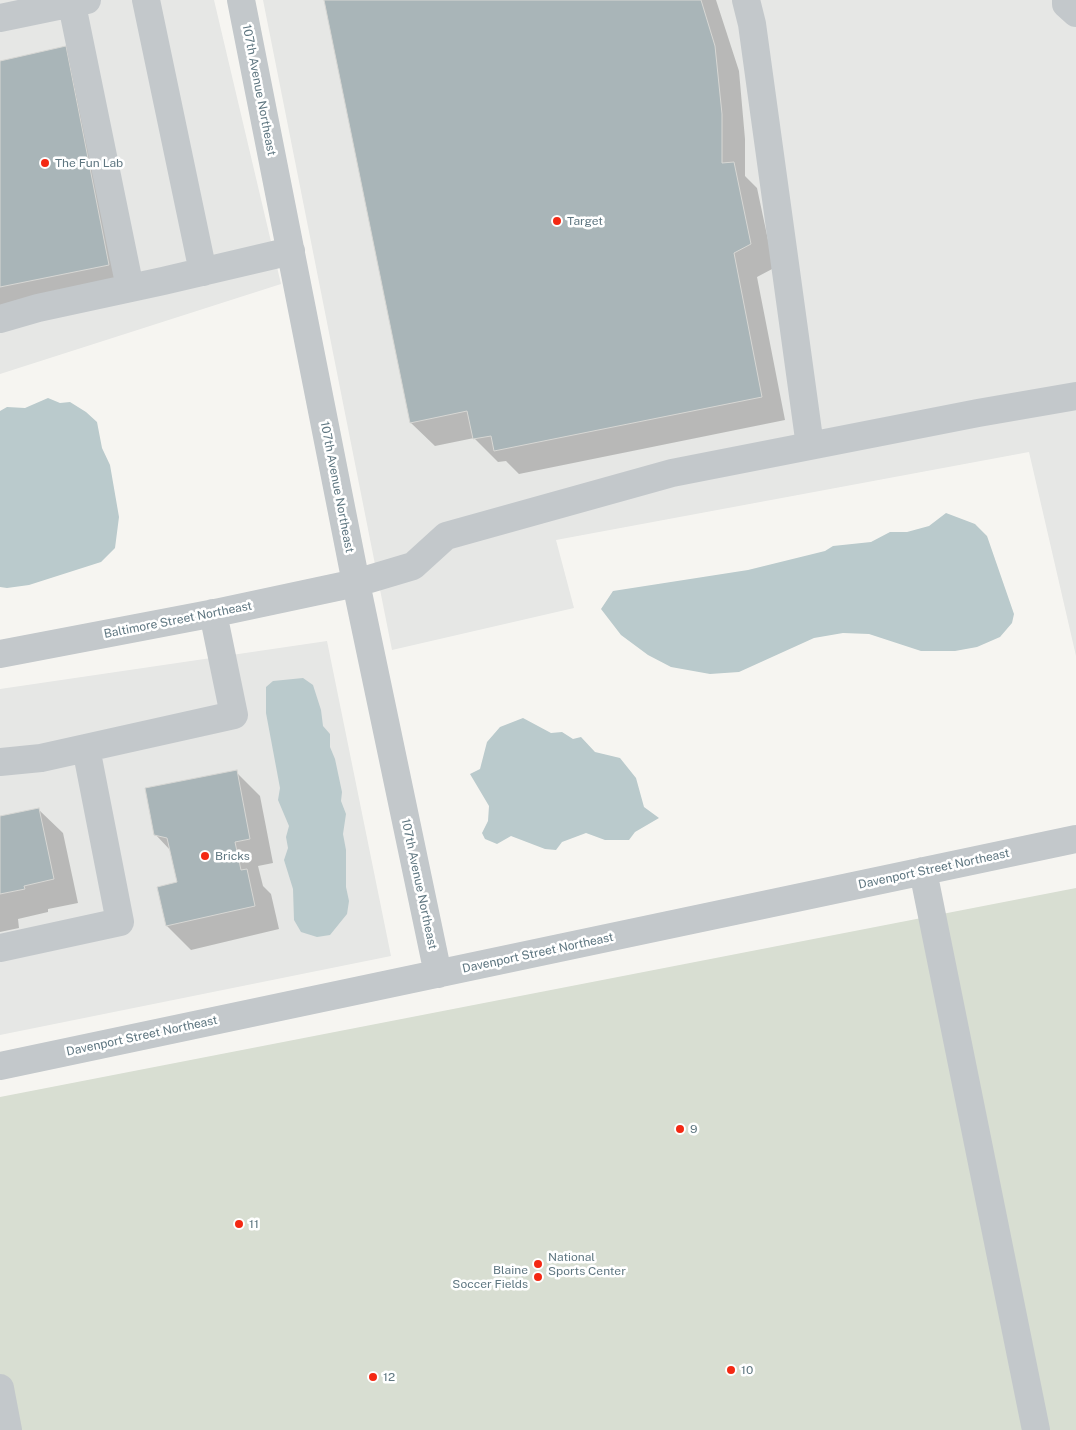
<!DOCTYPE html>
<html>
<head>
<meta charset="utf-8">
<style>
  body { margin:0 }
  canvas { display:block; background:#f6f5f1 }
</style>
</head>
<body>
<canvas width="1076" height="1430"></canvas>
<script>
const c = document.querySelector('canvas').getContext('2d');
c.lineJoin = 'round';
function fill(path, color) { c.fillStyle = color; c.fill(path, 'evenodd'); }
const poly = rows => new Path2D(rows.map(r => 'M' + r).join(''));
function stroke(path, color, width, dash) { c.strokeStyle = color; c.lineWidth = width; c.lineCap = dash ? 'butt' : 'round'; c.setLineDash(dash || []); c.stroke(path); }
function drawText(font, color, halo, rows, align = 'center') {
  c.font = font + ' "Public Sans",sans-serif'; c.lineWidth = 5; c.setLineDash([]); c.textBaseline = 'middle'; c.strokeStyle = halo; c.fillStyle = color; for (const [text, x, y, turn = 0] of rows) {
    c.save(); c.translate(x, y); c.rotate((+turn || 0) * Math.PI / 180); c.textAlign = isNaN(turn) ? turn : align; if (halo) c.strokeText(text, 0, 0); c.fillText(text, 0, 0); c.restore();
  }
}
fill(poly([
  [0,0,214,0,281,284,0,374],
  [263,0,1076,0,1076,656,1029,452,556,540,574,608,392,650],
  [327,641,391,956,0,1035,0,689]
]), '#e6e7e5');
fill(poly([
  [1076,888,1076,1430,0,1430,0,1097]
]), '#d8ded2');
fill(poly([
  [48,398,60,403,70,402,86,412,97,422,102,448,110,465,119,517,115,548,101,562,29,585,7,588,0,587,0,411,7,407,25,408],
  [946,513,975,524,987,536,1014,614,1012,623,1000,637,977,647,955,651,921,651,869,634,843,633,814,638,739,672,710,674,671,667,648,655,621,635,601,609,613,591,748,570,825,551,833,546,871,542,890,532,907,532,929,526],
  [303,678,313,685,321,710,323,726,330,734,330,747,335,759,342,792,341,801,346,814,343,834,346,850,346,887,349,901,347,914,330,935,317,937,301,932,294,920,293,889,284,860,288,848,286,837,289,826,278,800,280,788,266,713,266,687,273,681],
  [523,718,551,733,562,732,573,739,581,737,595,752,620,758,636,778,644,807,659,818,635,832,629,840,605,840,586,833,562,842,556,850,545,849,511,836,497,844,485,839,482,833,488,821,489,806,470,774,480,769,487,742,500,727]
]), '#bacacc');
fill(poly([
  [325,0,716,0,739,71,745,139,745,176,757,188,774,268,757,277,785,420,519,474,506,461,498,462,474,438,435,446,411,423],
  [66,47,90,71,133,289,0,316,0,63],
  [236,772,260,796,273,863,258,866,263,886,271,894,279,929,191,950,167,926,178,883,171,851,155,834],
  [39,810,63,833,78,903,48,909,48,912,18,919,19,928,0,932,0,818]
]), '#0003');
const building = poly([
  [324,0,701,0,715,46,722,114,722,163,734,162,751,244,734,253,762,397,494,451,491,436,473,439,467,411,410,423,324,0],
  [66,46,109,265,0,287,0,61,66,46],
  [237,770,250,839,235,842,241,870,247,869,255,906,166,926,157,887,177,882,167,838,154,835,145,788,237,770],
  [39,808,54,879,24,886,25,889,0,894,0,816,39,808]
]);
fill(building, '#a9b5b8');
stroke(building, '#d7d7d4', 1);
stroke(poly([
  [71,0,130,288],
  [146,0,203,272],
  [241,0,356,583,438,974],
  [746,0,752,24,810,446],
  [1066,0,1066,4,1076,13],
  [0,18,87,0],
  [0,319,38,308,163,281,291,251],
  [0,654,220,612,356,583,413,566,446,536,672,473,978,413,1076,396],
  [0,762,41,758,86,748],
  [923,871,1036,1430],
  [0,948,120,922,86,748,234,715,213,613],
  [0,1066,1076,839],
  [0,1388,8,1430]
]), '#c3c8cb', 28);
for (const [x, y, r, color] of [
  [45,163,5,"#f42813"],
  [557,221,5,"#f42813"],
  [205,856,5,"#f42813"],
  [680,1129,5,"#f42813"],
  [239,1224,5,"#f42813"],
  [538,1264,5,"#f42813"],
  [538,1277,5,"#f42813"],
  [731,1370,5,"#f42813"],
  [373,1377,5,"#f42813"]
]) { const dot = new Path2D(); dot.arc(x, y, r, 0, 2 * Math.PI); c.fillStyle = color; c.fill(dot); stroke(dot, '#fff', 2); }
drawText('12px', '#5e7680', '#fff', [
  ["107th Avenue Northeast",259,90,79],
  ["107th Avenue Northeast",337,487,79],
  ["Baltimore Street Northeast",178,620,-11],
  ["Davenport Street Northeast",934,869,-12],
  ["107th Avenue Northeast",419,884,78],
  ["Davenport Street Northeast",538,953,-12],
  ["Davenport Street Northeast",142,1036,-12]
]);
drawText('12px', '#5e7680', '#fff', [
  ["The Fun Lab",55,163],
  ["Target",567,221],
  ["Bricks",215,856],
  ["9",690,1129],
  ["11",249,1224],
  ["National",548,1257],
  ["Sports Center",548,1271],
  ["Blaine",528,1270,"right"],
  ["Soccer Fields",528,1284,"right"],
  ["10",741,1370],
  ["12",383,1377]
], 'left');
</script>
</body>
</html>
